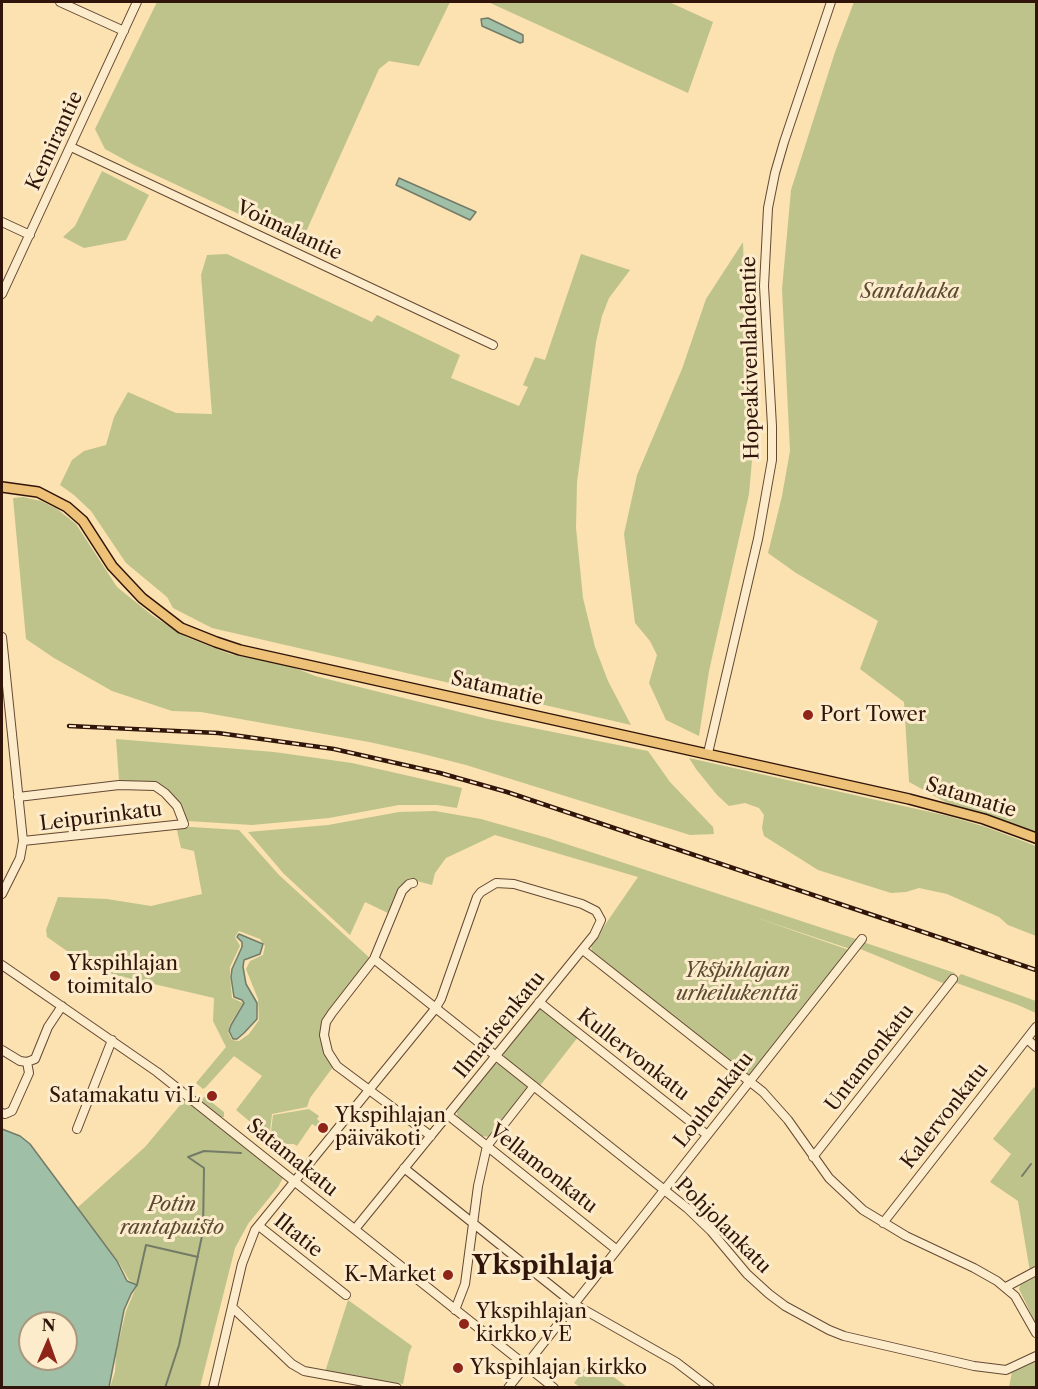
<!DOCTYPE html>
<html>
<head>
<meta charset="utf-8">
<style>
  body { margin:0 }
  #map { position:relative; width:1038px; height:1389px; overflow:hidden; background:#fbe2b0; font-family:"Libre Caslon Text",serif }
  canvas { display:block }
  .frame { position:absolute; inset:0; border:3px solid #31150a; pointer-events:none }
  .north { position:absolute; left:18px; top:1311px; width:60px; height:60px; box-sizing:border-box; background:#fceccc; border:2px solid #ab967e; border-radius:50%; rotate:2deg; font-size:16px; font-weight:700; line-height:24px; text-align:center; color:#31150a }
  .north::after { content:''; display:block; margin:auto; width:21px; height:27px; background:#8f2418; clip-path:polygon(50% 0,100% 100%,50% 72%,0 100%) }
</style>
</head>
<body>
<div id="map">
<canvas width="1038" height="1389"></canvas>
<div class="frame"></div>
<div class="north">N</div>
</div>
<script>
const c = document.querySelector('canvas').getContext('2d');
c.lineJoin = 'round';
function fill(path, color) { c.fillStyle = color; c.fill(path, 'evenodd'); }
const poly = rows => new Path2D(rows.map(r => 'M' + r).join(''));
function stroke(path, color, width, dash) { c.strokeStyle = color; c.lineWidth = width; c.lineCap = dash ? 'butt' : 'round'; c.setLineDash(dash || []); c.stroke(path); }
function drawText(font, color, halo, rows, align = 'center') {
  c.font = font + ' "Libre Caslon Text",serif'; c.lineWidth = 6; c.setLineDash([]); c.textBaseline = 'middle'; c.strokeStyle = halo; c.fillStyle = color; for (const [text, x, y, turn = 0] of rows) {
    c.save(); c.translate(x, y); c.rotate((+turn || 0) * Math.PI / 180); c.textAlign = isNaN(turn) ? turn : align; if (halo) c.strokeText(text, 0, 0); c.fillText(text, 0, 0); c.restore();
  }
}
fill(poly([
  [157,2,450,2,419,66,389,61,379,69,301,243,134,165,105,149,95,129],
  [488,2,669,2,713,22,688,93],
  [854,2,1036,2,1036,835,989,816,951,805,909,782,904,702,860,669,878,621,796,573,768,553,782,496,790,451,782,289,791,190,835,52],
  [102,171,149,195,126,240,84,248,63,237,75,226],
  [743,242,744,274,755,426,749,494,709,671,699,736,666,720,649,683,657,655,650,641,635,623,624,534,637,475,682,369,706,299],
  [227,254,372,322,377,315,460,355,451,378,519,406,528,387,523,385,535,357,545,360,581,254,630,270,609,298,602,316,596,342,577,482,576,528,583,598,595,647,608,681,631,725,212,628,173,608,167,597,126,563,91,511,74,495,60,485,72,460,84,451,106,445,114,417,128,392,176,413,212,414,201,275,207,255],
  [23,497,41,501,57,509,76,524,117,587,153,616,186,637,230,654,288,665,315,676,488,719,648,751,670,782,713,827,714,834,690,835,466,765,419,753,369,742,201,712,172,711,112,691,54,658,26,639,13,498],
  [116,739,274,752,352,763,462,788,457,808,437,805,399,805,329,818,252,825,187,821,180,804,170,792,158,784,119,780],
  [689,758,948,816,986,827,1036,846,1036,936,1008,925,999,917,947,894,919,888,906,892,891,893,818,870,764,836,762,828,764,815,759,808,745,803,729,806,717,795,696,769],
  [435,811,481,819,548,838,859,940,850,949,751,916,849,950,749,1076,592,952,591,945,638,877,495,835,446,858,435,873,432,885,413,880,390,914,365,902,350,935,284,874,248,832,328,825,399,812],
  [176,826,239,830,279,875,372,960,324,1019,321,1040,327,1058,333,1067,310,1098,307,1107,272,1114,270,1132,267,1136,236,1110,262,1076,234,1056,206,1087,203,1089,196,1083,226,1047,213,1021,214,998,115,975,84,963,47,937,46,930,58,897,107,899,151,906,202,894,194,851,181,848],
  [239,931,260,939,265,946,263,955,250,961,246,969,258,999,259,1020,249,1034,239,1041,232,1040,228,1032,230,1024,243,1003,232,998,230,975,230,967,240,946,235,937],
  [863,942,955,973,951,979,947,978,945,984,858,948],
  [961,974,1036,1001,1036,1013,1018,1005,954,982],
  [540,1007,578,1037,539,1087,505,1059,503,1052],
  [494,1064,501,1064,528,1085,528,1090,491,1137,480,1136,458,1118,456,1109],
  [1034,1087,1036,1089,1036,1268,1030,1272,1018,1201,990,1182,1011,1154,993,1139],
  [205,1097,224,1112,224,1117,220,1117,202,1103,201,1099],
  [186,1098,284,1176,278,1187,248,1224,235,1248,200,1387,110,1387,115,1372,116,1353,126,1311,137,1285,129,1280,118,1261,77,1208,145,1147],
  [309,1109,319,1116,317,1119,321,1123,317,1127,312,1124,297,1146,294,1144,284,1144,271,1132,273,1115],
  [1036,1276,1036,1324,1019,1289,1021,1283],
  [348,1300,412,1346,409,1353,403,1384,325,1372],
  [591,1360,627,1387,580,1387,574,1383],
  [1036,1360,1036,1387,1009,1387,1012,1372]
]), '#bec38b');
const water = poly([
  [488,18,523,35,523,42,520,43,482,26,481,19,488,18],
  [399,178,476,212,470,220,396,185,399,178],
  [239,934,263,944,260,954,244,960,243,967,246,984,257,1003,257,1019,244,1033,237,1039,233,1039,229,1031,231,1025,244,1003,242,1000,234,997,231,977,232,969,242,947,242,942,237,937,239,934],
  [2,1129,20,1136,30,1144,117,1261,127,1281,137,1285,131,1294,124,1310,109,1387,2,1387,2,1129],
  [30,1323,66,1323,66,1359,30,1359,30,1323]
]);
fill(water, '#9fbfa7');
stroke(water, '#737b68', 1.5);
stroke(poly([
  [1022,1176,1031,1164],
  [137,1285,146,1245,198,1257],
  [165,1388,179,1345,203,1231,204,1168,188,1157,204,1151,241,1153]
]), '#737b68', 2);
const minor = poly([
  [60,2,124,31],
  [71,147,493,345],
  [2,222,30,235],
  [2,294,137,2],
  [2,637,23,841,20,858,2,894],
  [708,753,758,539,772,460,772,426,764,286,768,208,775,173,784,142,831,2],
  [18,797,119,785,155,786,165,793,177,806,184,824,23,841],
  [413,883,409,884,402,891,374,959,332,1013,326,1022,324,1035,328,1052,337,1066,431,1136],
  [583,950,763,1092,788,1120,829,1178,863,1210,906,1236,974,1268,997,1281,1015,1296,1036,1333],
  [374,959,687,1208,711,1231,747,1274,769,1294,785,1306,829,1330,844,1336,974,1366,1006,1370,1036,1356],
  [2,965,157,1072,554,1388],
  [539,1002,706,1134],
  [1027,1039,1036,1047],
  [2,1050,20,1061,27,1062],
  [27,1062,35,1059,48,1027,62,1006],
  [2,1113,5,1114,12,1111,29,1073,27,1062],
  [448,1115,617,1250],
  [77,1129,112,1040],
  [813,1157,953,979],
  [404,1168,574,1304,676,1362,710,1388],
  [883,1223,1036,1027],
  [259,1226,346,1295],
  [1006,1287,1036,1271],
  [232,1307,292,1364,304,1371,397,1388],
  [455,1310,465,1284,478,1186,487,1146,534,1086],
  [213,1388,242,1264,255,1230,435,1009,441,999,477,897,481,892,496,883,514,884,582,904,596,911,601,920,594,935,355,1229],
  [508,1388,862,939]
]);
const major = poly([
  [2,487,38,492,67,507,83,521,112,566,142,598,181,628,216,642,240,650,909,799,984,819,1036,838]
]);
stroke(minor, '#644834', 10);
stroke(major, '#31150a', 12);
stroke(minor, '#fceccc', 8);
stroke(major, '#eec178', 9);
const rail = poly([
  [69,726,218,733,334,749,440,773,507,792,1036,970]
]);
stroke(rail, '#31150a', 4.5);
stroke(rail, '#fceccc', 2, [7]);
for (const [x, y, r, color] of [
  [808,715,6,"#8f2418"],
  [55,976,6,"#8f2418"],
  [212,1096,6,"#8f2418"],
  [323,1128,6,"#8f2418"],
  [448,1275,6,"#8f2418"],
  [464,1324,6,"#8f2418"],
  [458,1368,6,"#8f2418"]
]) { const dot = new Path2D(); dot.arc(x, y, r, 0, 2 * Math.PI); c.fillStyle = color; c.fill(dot); stroke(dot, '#fceccc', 2); }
drawText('20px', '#31150a', '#fceccc', [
  ["Kemirantie",55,141,-65],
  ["Voimalantie",289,231,25],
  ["Hopeakivenlahdentie",751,358,-91],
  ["Satamatie",497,689,13],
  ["Satamatie",971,798,17],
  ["Leipurinkatu",101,817,-7],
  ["Ilmarisenkatu",500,1025,-51],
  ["Kullervonkatu",633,1055,38],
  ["Untamonkatu",870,1058,-52],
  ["Louhenkatu",714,1100,-52],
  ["Kalervonkatu",945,1116,-52],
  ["Satamakatu",292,1158,39],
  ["Vellamonkatu",543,1169,38],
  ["Pohjolankatu",723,1226,45],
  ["Iltatie",298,1236,39]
]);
drawText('italic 20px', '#5b4931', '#fceccc', [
  ["Santahaka",910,292],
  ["Ykspihlajan",737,971],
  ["urheilukenttä",737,994],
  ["Potin",172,1205],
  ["rantapuisto",172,1228]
]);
drawText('20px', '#31150a', '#fceccc', [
  ["Port Tower",820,715],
  ["Ykspihlajan",67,964],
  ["toimitalo",67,987],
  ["Satamakatu vi L",200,1096,"right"],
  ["Ykspihlajan",335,1116],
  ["päiväkoti",335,1139],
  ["K-Market",436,1275,"right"],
  ["Ykspihlajan",476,1312],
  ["kirkko v E",476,1335],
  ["Ykspihlajan kirkko",470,1368]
], 'left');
drawText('bold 26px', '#31150a', '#fceccc', [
  ["Ykspihlaja",543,1266]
]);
</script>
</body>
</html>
